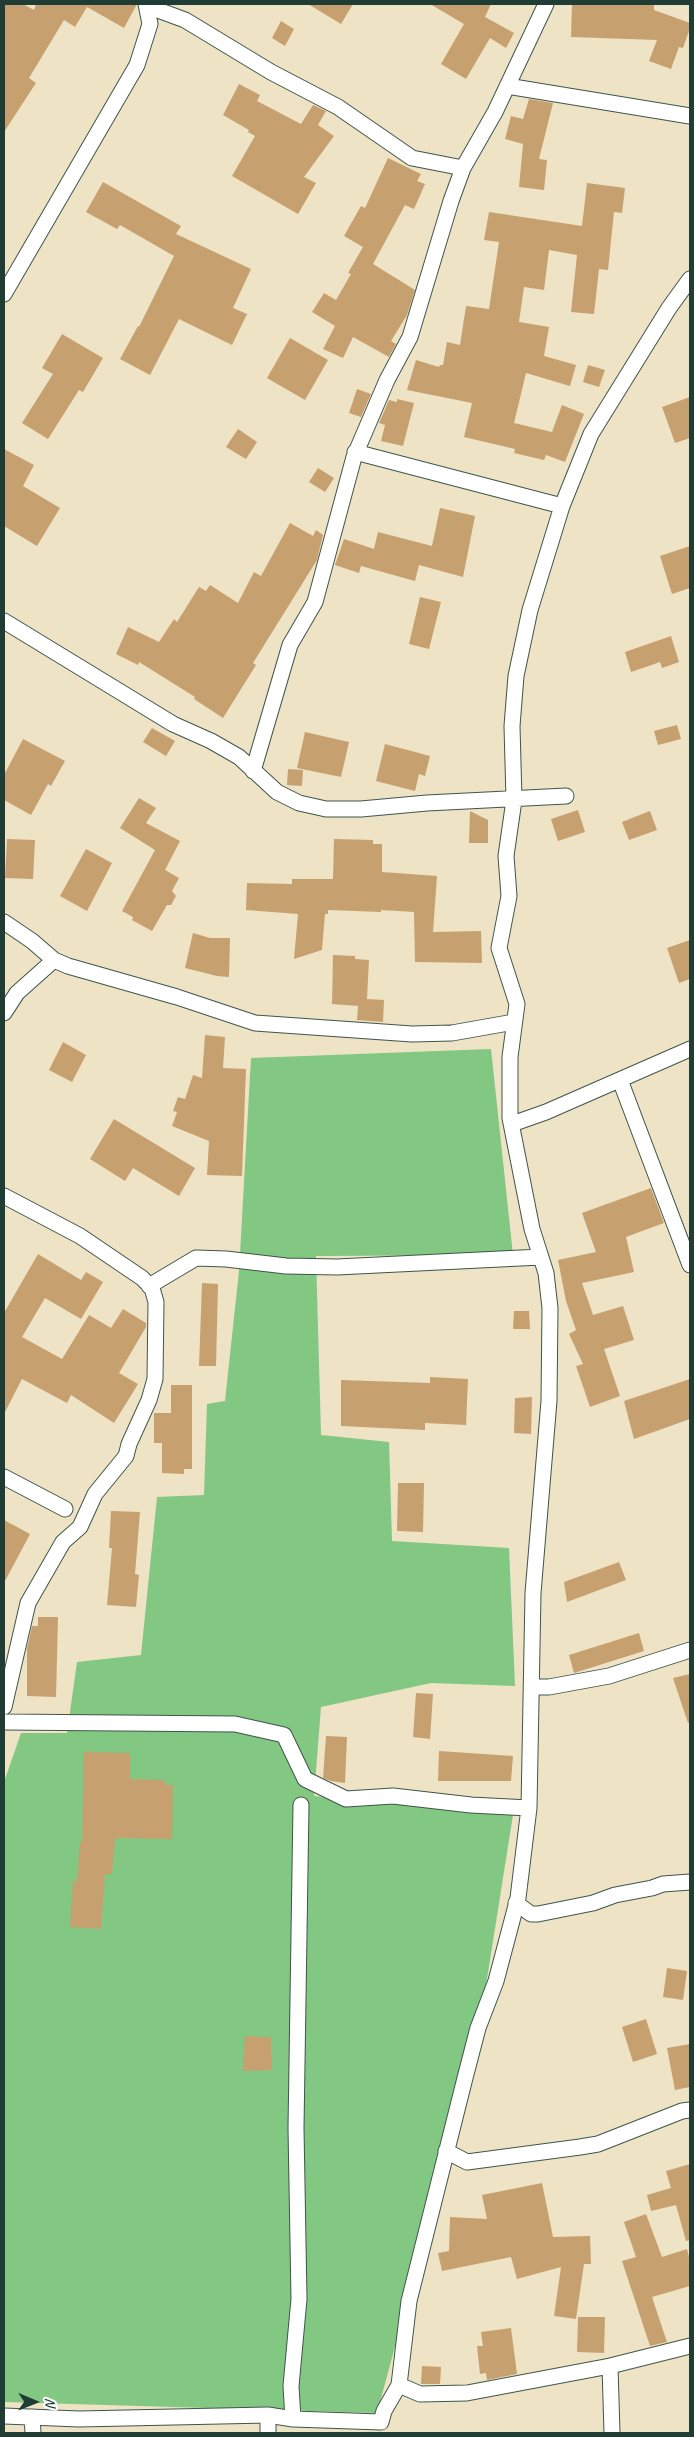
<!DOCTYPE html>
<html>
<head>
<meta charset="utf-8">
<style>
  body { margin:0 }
  #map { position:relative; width:694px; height:2437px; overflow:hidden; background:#eee3c5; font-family:Caveat,sans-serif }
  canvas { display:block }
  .frame { position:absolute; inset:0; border:5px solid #1f3d34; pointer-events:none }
  .north { position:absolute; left:10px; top:2377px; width:50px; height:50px; -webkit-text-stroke:4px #fff; paint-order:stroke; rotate:91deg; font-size:14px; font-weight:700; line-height:20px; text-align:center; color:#1f3d34 }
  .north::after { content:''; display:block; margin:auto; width:18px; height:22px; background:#1f3d34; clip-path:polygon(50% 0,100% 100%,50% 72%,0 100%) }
</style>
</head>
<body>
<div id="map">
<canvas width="694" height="2437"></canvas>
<div class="frame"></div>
<div class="north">N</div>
</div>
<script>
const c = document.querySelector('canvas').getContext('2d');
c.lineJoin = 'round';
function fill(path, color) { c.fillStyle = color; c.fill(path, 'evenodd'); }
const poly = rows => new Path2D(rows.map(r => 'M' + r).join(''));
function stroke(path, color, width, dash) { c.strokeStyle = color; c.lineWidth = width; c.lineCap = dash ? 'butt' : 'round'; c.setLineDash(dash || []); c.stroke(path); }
fill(poly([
  [491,1049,513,1255,316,1256,321,1435,389,1442,392,1541,509,1548,515,1686,431,1683,321,1707,314,1796,513,1815,476,2048,377,2413,4,2402,4,1782,21,1733,67,1733,77,1662,141,1655,157,1497,204,1495,207,1404,225,1401,239,1271,251,1058]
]), '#82c782');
fill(poly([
  [4,4,23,4,34,10,36,4,137,4,124,28,87,7,75,27,64,20,29,78,36,83,4,132],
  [308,4,353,4,341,24],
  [430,4,491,4,485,17,514,33,506,48,490,38,466,79,441,64,464,24],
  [572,4,654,4,654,10,690,23,690,28,683,48,679,47,671,69,649,61,657,40,571,37],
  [281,21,294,29,285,46,272,38],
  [239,84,260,95,257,101,301,124,313,105,326,111,318,125,334,136,304,177,316,183,298,214,232,176,255,136,248,132,249,130,223,115],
  [529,99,553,103,539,159,547,160,544,190,519,187,523,144,505,139,511,116,523,119],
  [388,158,421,174,417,181,425,184,414,209,405,205,373,264,415,290,407,315,391,341,396,344,389,357,353,337,343,358,323,349,335,326,312,312,324,293,336,300,351,274,348,273,363,247,344,236,361,206,365,208],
  [103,182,181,226,176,234,251,269,233,308,247,314,232,345,179,319,150,375,120,359,138,326,139,327,174,256,120,225,117,229,86,212],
  [587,183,625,188,622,213,614,212,608,270,599,269,594,314,571,312,577,255,549,250,544,290,524,287,519,322,549,327,544,356,576,365,570,386,526,373,514,423,552,432,562,405,584,414,565,462,546,455,544,460,514,453,515,449,464,437,472,403,407,390,416,360,439,367,440,365,443,365,447,342,460,345,466,306,489,309,499,242,484,240,489,212,582,226],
  [62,334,103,358,83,392,79,390,48,439,22,423,53,374,42,368],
  [290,338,328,360,305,400,267,378],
  [588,365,605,370,599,387,583,382],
  [357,389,371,394,361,417,349,413],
  [690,397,690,438,675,443,662,407],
  [397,399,414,403,403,446,381,441,385,425,379,423,389,400,397,402],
  [238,429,257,442,246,459,226,447],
  [4,449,34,465,23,486,60,508,37,546,4,526],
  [318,468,334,478,325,492,309,482],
  [440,508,475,516,463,577,419,565,415,581,361,566,359,573,335,565,344,539,374,549,378,532,432,546],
  [290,523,313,536,316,530,323,535,317,560,253,663,256,665,223,718,194,699,195,697,139,662,138,665,116,654,128,627,159,642,174,619,177,622,199,587,206,591,210,585,238,603,254,572,261,576],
  [690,546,690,588,672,594,660,556],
  [420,597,441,602,429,649,409,644],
  [671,636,679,662,662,668,660,662,631,672,625,652],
  [677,725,681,739,658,745,654,731],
  [152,728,175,741,166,756,143,742],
  [305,732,349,742,341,777,297,768],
  [23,739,65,761,51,786,48,784,31,815,4,800,4,775],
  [385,744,430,756,425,776,419,774,415,791,376,781],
  [288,769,303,770,302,786,287,785],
  [139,798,156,808,146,823,180,841,165,870,179,878,172,891,176,896,171,905,167,905,152,931,132,920,133,917,122,911,155,850,120,828],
  [578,810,585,832,558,841,551,819],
  [470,811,488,820,488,843,469,843],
  [650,811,657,830,629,840,622,822],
  [7,839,35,840,33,879,5,878],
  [334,839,373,840,373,844,382,844,382,872,437,876,433,932,481,931,482,963,415,962,414,912,381,910,381,912,328,910,328,914,325,914,322,950,294,959,298,914,246,910,247,883,292,884,292,879,333,879],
  [86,849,112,863,87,911,60,896],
  [193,933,210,938,230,938,229,977,217,976,185,968],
  [690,940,690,979,679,983,667,948],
  [333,955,355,956,355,959,369,960,367,999,384,1000,383,1022,357,1020,358,1006,332,1004],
  [205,1035,225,1037,223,1068,246,1069,242,1176,207,1175,209,1141,172,1126,177,1112,173,1111,178,1097,185,1099,193,1075,202,1078],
  [63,1042,86,1055,72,1082,49,1070],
  [114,1119,195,1168,179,1196,133,1168,125,1181,90,1159],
  [651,1188,664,1223,626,1237,634,1272,582,1283,593,1315,623,1306,634,1340,604,1349,620,1396,590,1407,576,1366,583,1364,569,1334,576,1330,566,1301,558,1260,596,1252,582,1213],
  [38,1254,81,1280,86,1272,103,1282,81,1319,45,1298,22,1337,62,1359,89,1315,111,1328,123,1309,146,1323,146,1327,119,1373,138,1384,114,1423,71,1395,67,1403,22,1379,4,1414,4,1313],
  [202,1283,218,1284,216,1366,199,1366],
  [514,1311,529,1311,530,1329,513,1329],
  [430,1377,468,1379,466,1425,425,1423,425,1430,341,1426,341,1380,430,1383],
  [690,1379,690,1419,634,1439,624,1401],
  [171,1385,192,1385,192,1469,184,1469,184,1474,162,1473,162,1443,154,1443,154,1413,171,1413],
  [532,1397,531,1434,514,1433,515,1398],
  [398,1483,424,1483,423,1532,397,1531],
  [111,1511,140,1512,135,1574,139,1575,136,1607,107,1605,112,1548,109,1548],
  [4,1520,30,1534,4,1583],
  [619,1562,626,1580,567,1602,564,1582],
  [38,1617,58,1617,56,1697,27,1696,27,1648,32,1626,38,1626],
  [639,1633,644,1651,574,1673,569,1655],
  [690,1674,690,1722,688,1723,673,1678],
  [416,1693,433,1694,430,1739,413,1737],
  [326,1736,347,1737,345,1783,331,1781,323,1778],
  [439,1751,513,1756,511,1781,438,1781],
  [84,1752,130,1753,130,1779,165,1780,165,1785,173,1785,172,1839,115,1838,112,1874,105,1874,101,1929,70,1927,73,1881,77,1881,80,1842,82,1842],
  [667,1968,687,1971,683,2000,663,1997],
  [646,2019,657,2054,633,2062,622,2027],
  [245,2036,271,2037,272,2070,243,2071],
  [690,2044,690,2087,675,2090,667,2048],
  [690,2164,690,2240,686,2241,676,2205,651,2211,647,2195,671,2188,666,2171],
  [542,2183,553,2237,590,2236,591,2264,584,2264,576,2319,554,2316,561,2267,517,2279,511,2257,442,2271,438,2253,449,2251,450,2217,487,2219,482,2195],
  [646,2214,662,2257,687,2249,690,2261,690,2286,652,2297,667,2342,650,2346,622,2261,636,2257,624,2222],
  [578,2317,605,2317,604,2353,577,2352],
  [511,2328,517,2374,487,2380,486,2373,480,2374,477,2346,483,2346,481,2332],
  [422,2366,441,2367,440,2384,421,2384]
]), '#c7a070');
const street = poly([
  [147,6,185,20,271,72,338,107,412,158,463,168],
  [507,86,690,116],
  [4,294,137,65,150,24,146,4],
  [355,452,562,506],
  [4,621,173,724,211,741,239,757,277,792,299,803,326,809,361,809,427,803,566,796],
  [253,771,290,645,315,602,354,457,387,380,410,337,451,201,463,168,495,112,546,4],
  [4,922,32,941,54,960,68,966,177,997,255,1023,412,1034,452,1033,514,1022],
  [4,1013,17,993,54,960],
  [620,1080,690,1265],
  [512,1124,546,1112,690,1049],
  [4,1196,80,1236,142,1278,152,1288,156,1302,155,1379,149,1400,129,1444,126,1456,95,1494,80,1527,63,1542,28,1603,4,1707],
  [149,1286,196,1258,226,1259,286,1266,337,1267,541,1257],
  [4,1477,65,1509],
  [532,1687,549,1687,609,1676,690,1650],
  [4,1722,235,1724,284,1735,305,1779,346,1799,393,1796,471,1805,529,1808],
  [516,1903,531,1914,538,1914,593,1903,615,1895,652,1888,663,1884,690,1882],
  [446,2151,467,2162,580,2147,598,2144,682,2111,690,2110],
  [610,2366,612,2433],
  [399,2385,420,2394,467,2393,610,2366,690,2346],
  [268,2415,268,2433],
  [4,2416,79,2419,268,2415,293,2419,381,2422,384,2411,399,2385,409,2301,465,2078,478,2028,496,1981,518,1898,529,1808,533,1593,549,1401,550,1308,546,1273,532,1229,510,1118,510,1057,517,1004,499,948,509,896,506,856,514,800,512,726,516,676,530,610,562,506,591,434,669,308,690,279],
  [32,2417,33,2433],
  [293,2419,291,2386,299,2299,296,2128,301,1805]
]);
stroke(street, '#3e564a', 17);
stroke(street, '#fff', 15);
</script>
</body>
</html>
